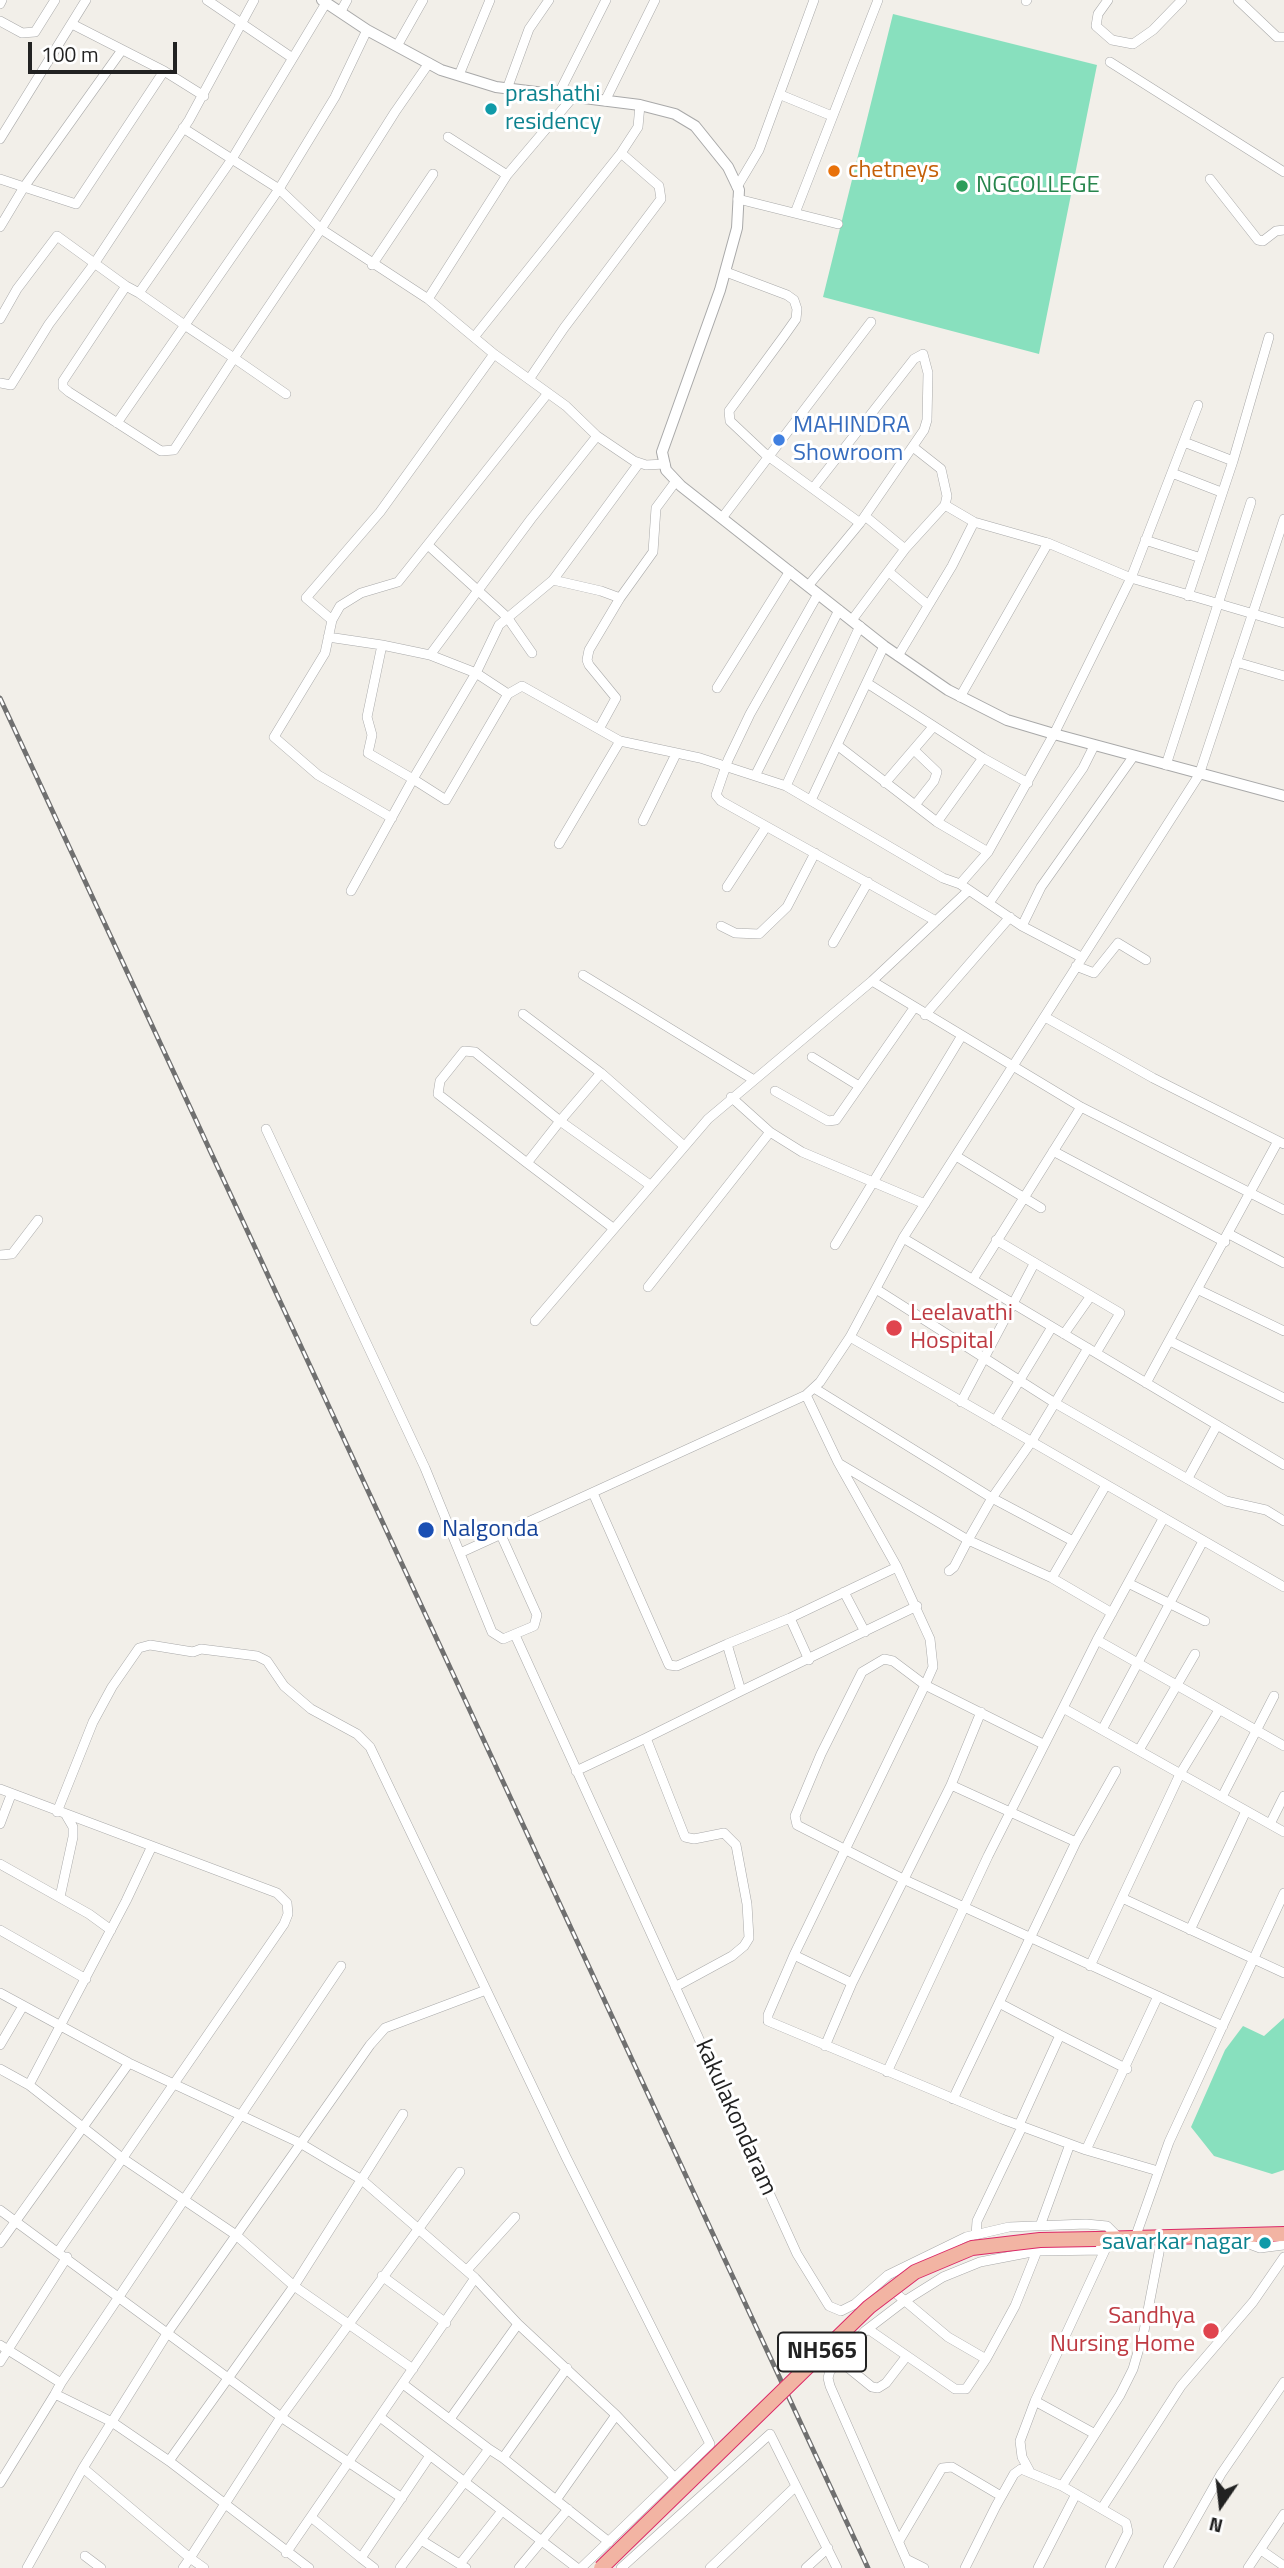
<!DOCTYPE html>
<html>
<head>
<meta charset="utf-8">
<style>
  body { margin:0 }
  #map { position:relative; width:1284px; height:2568px; overflow:hidden; background:#f2efe9; font-family:"Titillium Web",sans-serif }
  canvas { display:block }
  .north { position:absolute; left:1186px; top:2470px; width:70px; height:70px; -webkit-text-stroke:5px #fff; paint-order:stroke; rotate:194deg; font-size:19px; font-weight:700; line-height:28px; text-align:center; color:#222 }
  .north::after { content:''; display:block; margin:auto; width:24px; height:32px; background:#222; clip-path:polygon(50% 0,100% 100%,50% 72%,0 100%) }
  .scale { position:absolute; left:28px; top:42px; width:149px; height:32px; box-sizing:border-box; border:4px solid #222; border-top:0; padding-left:9px; font-size:21px; line-height:24px; white-space:nowrap; color:#222; -webkit-text-stroke:5px #fff; paint-order:stroke }
</style>
</head>
<body>
<div id="map">
<canvas width="1284" height="2568"></canvas>
<div class="north">N</div>
<div class="scale">100 m</div>
</div>
<script>
const c = document.querySelector('canvas').getContext('2d');
c.lineJoin = 'round';
function fill(path, color) { c.fillStyle = color; c.fill(path, 'evenodd'); }
const poly = rows => new Path2D(rows.map(r => 'M' + r).join(''));
function stroke(path, color, width, dash) { c.strokeStyle = color; c.lineWidth = width; c.lineCap = dash ? 'butt' : 'round'; c.setLineDash(dash || []); c.stroke(path); }
function drawText(font, color, halo, rows, align = 'center') {
  c.font = font + ' "Titillium Web",sans-serif'; c.lineWidth = 6; c.setLineDash([]); c.textBaseline = 'middle'; c.strokeStyle = halo; c.fillStyle = color; for (const [text, x, y, turn = 0] of rows) {
    c.save(); c.translate(x, y); c.rotate((+turn || 0) * Math.PI / 180); c.textAlign = isNaN(turn) ? turn : align; if (halo) c.strokeText(text, 0, 0); c.fillText(text, 0, 0); c.restore();
  }
}
fill(poly([
  [893,14,1097,65,1039,354,823,297],
  [1284,2018,1284,2170,1272,2174,1214,2156,1191,2127,1225,2050,1243,2026,1264,2036]
]), '#88e0be');
const minor = poly([
  [207,0,291,57],
  [1108,0,1098,14,1096,26,1112,40,1133,44,1153,30,1182,0],
  [1238,0,1277,37,1284,37],
  [1026,1,1027,0],
  [0,4,2,0],
  [341,11,347,0],
  [0,21,22,33,35,32,55,0],
  [72,24,164,71,204,96],
  [397,46,423,0],
  [1110,62,1284,172],
  [459,75,490,0],
  [507,89,529,29,549,0],
  [558,95,606,0],
  [781,95,832,116],
  [605,101,655,0],
  [183,128,279,189,321,229,428,299,494,354,566,406,597,436,634,461,646,465,665,464],
  [0,139,86,0],
  [507,175,573,97],
  [0,179,24,187,122,50],
  [1210,179,1258,240,1263,241,1276,231,1284,230],
  [737,187,759,150,814,0],
  [738,199,838,224],
  [795,213,878,0],
  [0,227,24,187,76,204,164,71],
  [372,265,433,174],
  [726,272,787,295,794,300,797,309,796,319,784,336,729,411,730,421,764,453,860,523,808,586],
  [139,293,232,159,326,3],
  [428,299,507,175,448,137],
  [0,319,17,289,57,236,126,286],
  [475,336,621,153,638,127,640,105],
  [530,378,564,328,661,199,659,186,621,153],
  [0,383,11,385,49,324,94,264,189,120,254,0],
  [286,394,234,358,186,326,139,293,126,286,63,381,63,387,69,392,161,451,174,450,234,358,321,229,395,112,429,63],
  [117,423,279,189,335,97,367,30],
  [1184,442,1233,461],
  [1172,473,1221,492],
  [814,487,914,359,923,354,928,373,927,420,924,430,860,523],
  [945,505,974,522,1048,543],
  [722,518,871,322],
  [1145,540,1201,558],
  [429,546,507,617,532,653],
  [905,549,945,505,947,496,941,469,913,447],
  [889,572,928,605],
  [553,580,601,591,620,598],
  [818,594,750,714,728,760,716,795,721,801,936,921],
  [1188,596,1233,461,1269,337],
  [332,620,306,598,380,512,494,354],
  [852,620,905,549,865,516],
  [328,637,382,645],
  [382,645,430,655,476,673,413,779,368,753,372,735,367,717,382,645],
  [884,646,837,745,937,822,988,852],
  [430,655,531,519,597,436],
  [898,656,952,566,974,522],
  [1236,662,1284,676],
  [867,683,983,758,1028,783],
  [717,688,790,571],
  [508,694,476,673,499,625,553,580,639,463],
  [960,697,1048,543,1131,578,1284,623],
  [599,729,616,698,589,665,587,660,589,650,620,598,653,552,656,508,676,481],
  [914,750,937,772,934,781,915,805],
  [1166,765,1251,502],
  [756,774,839,610],
  [885,783,933,727],
  [786,786,860,626],
  [812,798,837,745],
  [392,818,318,775,274,737,325,653,332,620,340,606,361,593,398,582,548,393],
  [643,821,676,754],
  [937,822,983,758],
  [559,844,620,741],
  [960,884,988,852,1054,734,1131,578,1198,405],
  [727,887,766,827],
  [351,891,413,779,446,800,508,694,522,686,620,741,700,758,786,786,943,878,960,884,1022,926,1081,957],
  [989,903,1083,768,1094,746],
  [721,926,735,933,759,934,787,907,815,853],
  [1022,926,1041,887,1133,757],
  [833,943,868,882],
  [1076,966,1094,973,1118,943,1146,960],
  [583,975,754,1080],
  [872,981,1081,1107,1284,1210],
  [523,1014,601,1073,684,1146],
  [925,1015,1010,917],
  [1045,1017,1153,1078,1284,1144],
  [812,1057,859,1086],
  [601,1073,560,1121,527,1163,438,1094,440,1081,464,1051,475,1052,560,1121,650,1185],
  [775,1091,828,1121,836,1120,914,1008],
  [731,1097,770,1132,802,1152,925,1204],
  [266,1129,425,1468,492,1632,503,1639,534,1626,537,1615,501,1535],
  [1053,1151,1225,1242],
  [956,1156,1041,1208],
  [527,1163,613,1228],
  [1229,1234,1284,1263],
  [903,1238,1284,1465],
  [996,1240,1120,1313,1096,1353],
  [835,1245,961,1037],
  [0,1255,12,1254,38,1220],
  [973,1279,1081,1107],
  [648,1287,770,1132],
  [876,1289,1055,1403,1226,1501,1266,1510,1284,1521],
  [1199,1290,1284,1331],
  [535,1321,708,1119,872,981,969,890],
  [1064,1334,1090,1297],
  [850,1337,1284,1587],
  [1170,1341,1284,1398],
  [1146,1383,1278,1141],
  [814,1388,992,1498,1032,1441,1088,1348],
  [961,1402,1034,1264],
  [995,1421,1052,1327],
  [840,1464,968,1540,992,1498,1073,1541],
  [1188,1478,1217,1425],
  [593,1493,669,1665,677,1666,727,1644],
  [1163,1519,1097,1640,1284,1746],
  [460,1553,806,1395,820,1382,850,1337,903,1238,1199,775,1284,519],
  [897,1567,930,1639,933,1667,925,1685,893,1661,884,1659,862,1672,821,1754,795,1816,797,1825,903,1879,1223,2026],
  [949,1571,954,1567,968,1540,1052,1578,1112,1613],
  [1052,1578,1106,1485],
  [1128,1583,1205,1621],
  [844,1592,865,1632],
  [790,1618,809,1660],
  [515,1635,797,2254,829,2306,841,2311,855,2304,888,2275,966,2237,1009,2227,1086,2224,1107,2226,1119,2238],
  [741,1691,917,1606],
  [1063,1708,1097,1640],
  [1103,1728,1203,1541],
  [1139,1750,1195,1654],
  [576,1771,646,1738],
  [951,1785,981,1712],
  [0,1789,277,1893,287,1903,288,1914,284,1924,58,2252],
  [1222,1797,1274,1696],
  [57,1812,93,1722,112,1687,139,1648,150,1645,193,1652,201,1649,257,1656,267,1661,284,1686,311,1709,357,1734,370,1747,566,2157,710,2444,581,2568],
  [0,1824,11,1795],
  [1270,1824,1284,1796],
  [0,1864,89,1914,111,1930],
  [60,1897,73,1837,73,1827,66,1815],
  [1122,1898,1284,1973],
  [0,1930,86,1979],
  [1190,1930,1246,1811],
  [794,1955,925,1685,1043,1744],
  [1090,1966,1180,1774,1219,1710],
  [852,1983,794,1955,768,2015,768,2021,1002,2119,1086,2150,1158,2171],
  [675,1987,732,1956,744,1946,749,1938,747,1904,736,1845,724,1833,694,1839,685,1837,646,1738,741,1691,727,1644,790,1618,897,1567,838,1462,806,1395],
  [0,1993,129,2063,300,2143,362,2180,475,2278,518,2324,616,2415,673,2476],
  [999,2003,1076,1842,1116,1771],
  [0,2045,23,2006],
  [825,2046,852,1983,951,1785,1076,1842],
  [0,2069,29,2085,122,2158,236,2235,294,2286,413,2369],
  [887,2072,988,1856,1063,1708,1284,1832],
  [29,2085,126,1901,152,1846],
  [953,2099,999,2003,1060,2035],
  [1019,2125,1060,2035,1127,2069],
  [1086,2150,1158,1996],
  [0,2210,281,2417,460,2172],
  [1040,2226,1070,2144],
  [976,2235,977,2221,1022,2127],
  [1135,2238,1169,2142,1284,1893],
  [1233,2238,1260,2248,1284,2245],
  [0,2243,129,2063],
  [467,2270,515,2217],
  [382,2276,446,2323],
  [892,2290,948,2337,986,2359],
  [868,2329,955,2389,966,2389,986,2359,1015,2306,1037,2251],
  [0,2345,61,2383,55,2394,112,2422,169,2461,309,2568],
  [840,2361,872,2387,878,2388,886,2383,906,2357],
  [0,2362,67,2257],
  [61,2383,341,1966],
  [403,2384,489,2449],
  [380,2417,577,2568],
  [450,2419,518,2324],
  [1095,2434,1035,2401,1105,2250],
  [503,2458,609,2542],
  [169,2461,294,2286,403,2114],
  [83,2468,190,2558,281,2417,402,2498],
  [1029,2470,1022,2457,1020,2441,1035,2401],
  [0,2483,55,2394],
  [1062,2486,1120,2395,1133,2369,1144,2331,1162,2237],
  [556,2500,616,2415],
  [1102,2508,1181,2386,1253,2302,1284,2257],
  [311,2517,361,2558],
  [421,2540,466,2568],
  [899,2541,942,2468,952,2467,1001,2496],
  [1261,2550,1284,2566],
  [286,2553,475,2278],
  [85,2556,101,2568],
  [906,2559,924,2568],
  [460,2564,502,2511],
  [27,2568,83,2468,168,2332,370,2045,385,2028,486,1990],
  [183,2568,190,2558,204,2568],
  [374,2568,361,2558,429,2457],
  [400,2568,489,2449,503,2458,567,2368],
  [519,2568,568,2509],
  [621,2568,770,2434,837,2568],
  [710,2568,794,2488],
  [806,2568,828,2548],
  [910,2568,830,2386,828,2378,830,2371,865,2331,903,2302,943,2277,980,2262,1037,2251,1105,2250,1112,2239],
  [965,2568,996,2506,1014,2474,1021,2469,1062,2486,1126,2523,1128,2532,1110,2568],
  [1038,2568,1076,2494],
  [1168,2568,1221,2474,1284,2382],
  [1248,2568,1284,2514]
]);
const tertiary = poly([
  [322,0,367,30,441,70,496,87,640,105,675,114,695,126,728,167,739,190,737,228,720,290,662,452,666,470,681,486,884,646,948,690,1007,720,1054,734,1284,796]
]);
const trunk = poly([
  [1096,2239,1284,2234]
]);
stroke(minor, '#a9a9a9', 10);
stroke(tertiary, '#a9a9a9', 12);
stroke(trunk, '#dc2a67', 16);
stroke(minor, '#fff', 9);
stroke(tertiary, '#fff', 10);
stroke(trunk, '#f2b4a3', 14);
const rail = poly([
  [0,698,868,2568]
]);
stroke(rail, '#707070', 5);
stroke(rail, '#fff', 2.5, [8]);
const trunkBridge = poly([
  [601,2568,869,2307,915,2272,972,2248,1040,2240,1096,2239]
]);
stroke(trunkBridge, '#dc2a67', 16, []);
stroke(trunkBridge, '#f2b4a3', 14);
for (const [x, y, r, color] of [
  [491,109,7,"#0f9aa8"],
  [834,171,7,"#e8710a"],
  [962,186,7,"#2e9e5b"],
  [779,440,7,"#3f7fe0"],
  [894,1328,9,"#e0444e"],
  [426,1530,9,"#1a4fb4"],
  [1265,2243,7,"#0f9aa8"],
  [1211,2331,9,"#e0444e"]
]) { const dot = new Path2D(); dot.arc(x, y, r, 0, 2 * Math.PI); c.fillStyle = color; c.fill(dot); stroke(dot, '#fff', 2.5); }
for (const [x, y, w] of [
  [822,2352,88]
]) { const box = new Path2D(); box.roundRect(x - w / 2, y - 19.5, w, 39, 5); c.fillStyle = '#fff'; c.fill(box); stroke(box, '#222', 2); }
drawText('bold 23px', '#222', null, [
  ["NH565",822,2352]
]);
drawText('24px', '#0d838f', '#fff', [
  ["prashathi",505,95],
  ["residency",505,123],
  ["savarkar nagar",1251,2243,"right"]
], 'left');
drawText('24px', '#c56008', '#fff', [
  ["chetneys",848,171]
], 'left');
drawText('24px', '#27864d', '#fff', [
  ["NGCOLLEGE",976,186]
], 'left');
drawText('24px', '#366cbe', '#fff', [
  ["MAHINDRA",793,426],
  ["Showroom",793,454]
], 'left');
drawText('24px', '#be3a42', '#fff', [
  ["Leelavathi",910,1314],
  ["Hospital",910,1342],
  ["Sandhya",1195,2317,"right"],
  ["Nursing Home",1195,2345,"right"]
], 'left');
drawText('24px', '#164399', '#fff', [
  ["Nalgonda",442,1530]
], 'left');
drawText('24px', '#222', '#fff', [
  ["kakulakondaram",735,2118,66]
]);
</script>
</body>
</html>
